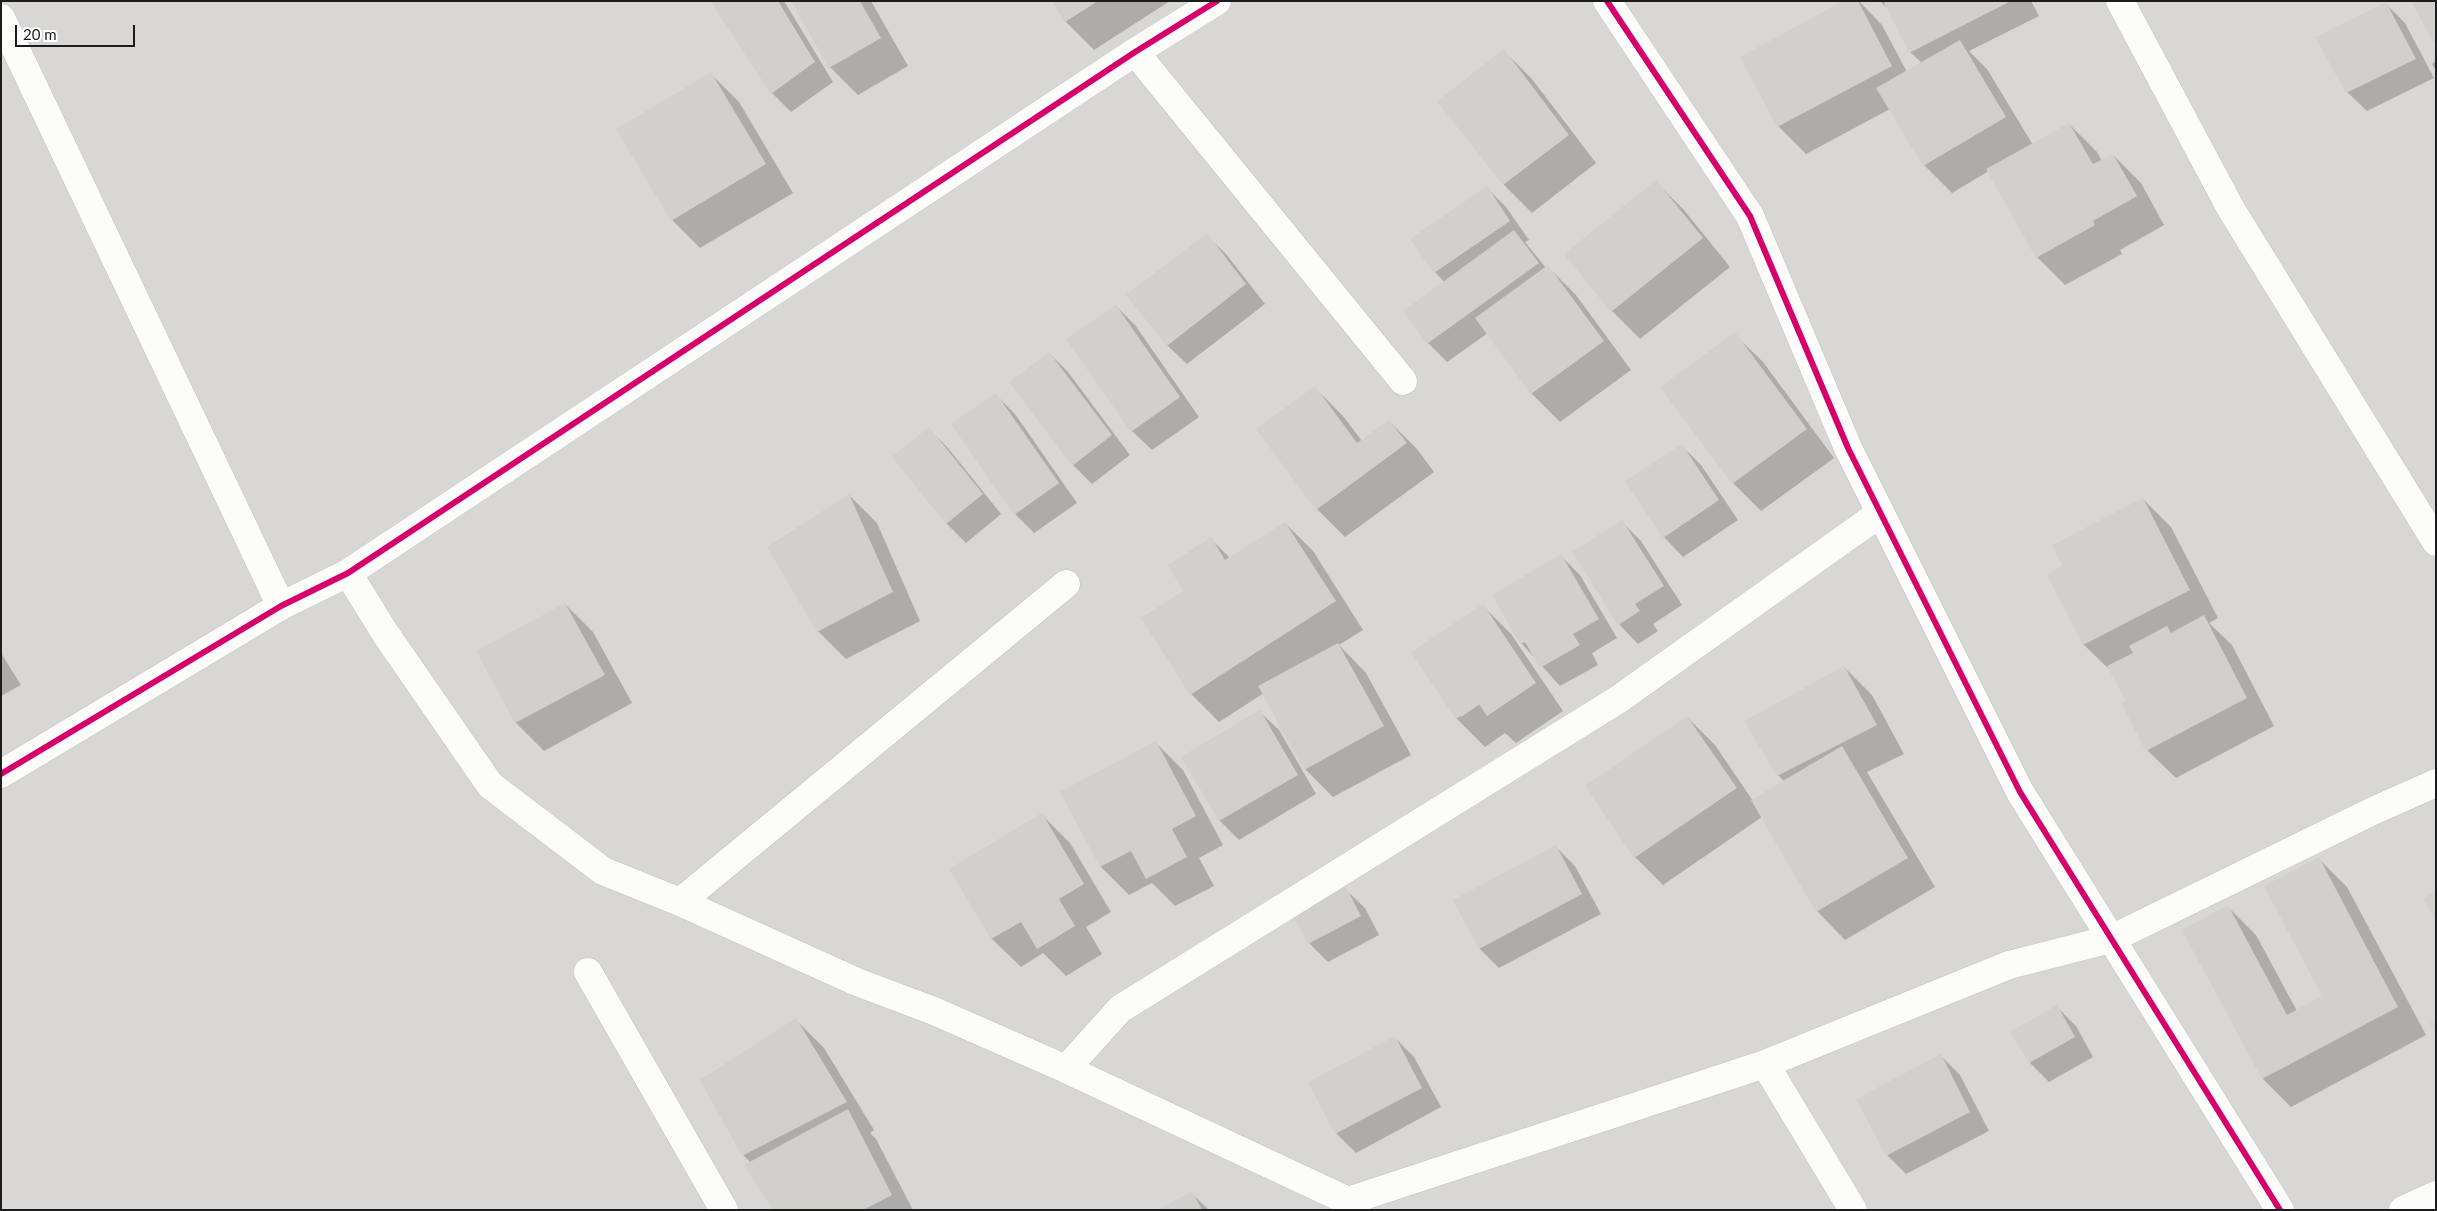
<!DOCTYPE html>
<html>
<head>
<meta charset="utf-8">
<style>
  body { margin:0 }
  #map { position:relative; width:2437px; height:1211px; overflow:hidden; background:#eae8e4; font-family:Lato,sans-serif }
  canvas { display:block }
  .frame { position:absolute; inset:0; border:2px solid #1c1c1c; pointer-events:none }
  .scale { position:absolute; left:15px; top:25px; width:120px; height:22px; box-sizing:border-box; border:2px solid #1c1c1c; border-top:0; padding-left:6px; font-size:15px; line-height:18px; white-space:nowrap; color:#1c1c1c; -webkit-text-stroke:4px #fff; paint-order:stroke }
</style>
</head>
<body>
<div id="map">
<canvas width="2437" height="1211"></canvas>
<div class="frame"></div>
<div class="scale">20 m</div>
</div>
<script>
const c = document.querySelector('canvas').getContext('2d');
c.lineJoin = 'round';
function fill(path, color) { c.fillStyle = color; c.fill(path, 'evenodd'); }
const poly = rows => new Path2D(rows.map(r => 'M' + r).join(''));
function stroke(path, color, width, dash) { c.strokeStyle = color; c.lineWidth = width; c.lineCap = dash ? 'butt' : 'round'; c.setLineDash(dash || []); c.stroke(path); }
fill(poly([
  [1,1,2436,1,2436,1210,1,1210]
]), '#d9d7d5');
fill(poly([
  [712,1,784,1,833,82,791,112,772,93],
  [792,1,871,1,908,66,858,95,830,67],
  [1053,1,1170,1,1094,50,1066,22],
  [1846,1,1859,1,1882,25,1907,72,1922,63,1910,52,1890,11,1880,1,2031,1,2039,16,1969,51,1987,69,2033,145,2069,124,2097,152,2102,161,2113,155,2141,183,2164,225,2120,250,2122,254,2065,285,2037,257,1989,171,1952,193,1924,165,1890,109,1806,154,1778,126],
  [2386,4,2405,23,2434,78,2367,111,2347,92],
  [1504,51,1532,79,1596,163,1532,213,1504,185,1439,101],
  [2436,61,2436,71,2432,64],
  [711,74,739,102,793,193,700,248,672,220],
  [1656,182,1684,210,1730,267,1640,339,1612,311,1566,255],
  [1486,187,1506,207,1529,240,1525,242,1546,268,1548,267,1576,295,1631,370,1560,422,1532,394,1488,333,1447,362,1428,343,1444,282,1435,272],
  [1206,235,1226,254,1265,304,1187,364,1167,345],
  [1116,306,1135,325,1199,417,1152,450,1132,431],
  [1734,334,1763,362,1834,458,1761,511,1733,483],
  [1049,353,1068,372,1130,455,1092,484,1073,465],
  [1315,388,1343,416,1362,441,1389,421,1417,449,1434,472,1345,537,1317,509],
  [996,395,1015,414,1077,503,1034,533,1015,514],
  [929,429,948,448,1001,514,966,543,947,524,893,457],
  [1682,446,1701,465,1738,520,1683,557,1664,537],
  [849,495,877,523,920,621,846,659,818,631],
  [2143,499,2171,527,2218,618,2209,623,2232,645,2274,726,2176,778,2147,750,2128,702,2112,672,2084,645,2048,575,2064,567],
  [1622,522,1641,541,1682,605,1653,624,1658,631,1638,644,1619,624],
  [1285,523,1313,551,1363,630,1339,645,1366,673,1411,755,1333,797,1305,769,1264,693,1219,722,1191,694,1185,591,1211,539,1230,558],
  [1561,556,1580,575,1617,638,1592,653,1598,665,1560,686,1521,643],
  [565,604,593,632,632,703,544,751,516,723,477,651],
  [1483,606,1511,634,1563,711,1516,743,1505,733,1485,747,1457,719,1412,653],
  [1483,699,1484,701,1461,717,1461,714],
  [1,653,21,685,1,696],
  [1844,667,1872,695,1904,754,1867,772,1935,887,1845,940,1817,911,1762,817,1663,885,1635,857,1687,717,1715,745,1753,801,1785,782,1778,775],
  [1259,711,1279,730,1316,794,1239,840,1220,821,1182,757],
  [1155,742,1183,770,1223,845,1199,858,1214,886,1175,906,1152,883,1129,895,1101,867,1062,792],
  [1042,815,1070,843,1111,912,1086,927,1102,954,1066,976,1043,953,1021,967,992,939,951,869],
  [1556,847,1575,866,1601,914,1499,968,1480,949,1454,901],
  [2319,859,2347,887,2426,1035,2291,1107,2263,1079,2228,907,2256,935,2297,1011,2324,997],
  [1345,889,1365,908,1379,935,1328,962,1309,943],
  [2057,1007,2076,1026,2093,1057,2049,1082,2030,1063],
  [796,1020,824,1048,874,1130,870,1133,876,1139,913,1210,774,1210,751,1163,743,1155,701,1081],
  [1395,1038,1414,1057,1441,1107,1356,1153,1336,1133,1310,1083],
  [1941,1056,1960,1075,1989,1131,1906,1174,1887,1155],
  [1191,1193,1209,1210,1160,1210]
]), '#0003');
fill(poly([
  [710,1,778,1,815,62,771,94],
  [791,1,860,1,881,38,829,68],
  [1052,1,1098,1,1065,22],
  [1843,1,1858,1,1892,66,1777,127,1740,57],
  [1887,1,2011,1,1909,53,1884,3],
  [2411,1,2436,1,2436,40,2433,42],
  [2386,2,2416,59,2346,93,2315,37],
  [1960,40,2006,117,1923,166,1876,88],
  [1504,49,1569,135,1503,185,1437,101],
  [711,72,766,164,671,221,616,129],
  [2069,123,2093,164,2113,154,2137,196,2093,221,2095,225,2036,258,1986,169],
  [1656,180,1703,238,1611,312,1564,254],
  [1487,186,1510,221,1434,273,1410,239],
  [1514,230,1539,263,1427,344,1403,311],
  [1207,233,1246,284,1167,346,1126,295],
  [1548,265,1604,341,1531,394,1475,318],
  [1116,305,1180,397,1131,432,1066,339],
  [1735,332,1807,429,1732,484,1660,387],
  [1049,352,1112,435,1072,466,1009,382],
  [1315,386,1357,443,1389,420,1407,443,1316,510,1256,429],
  [996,393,1059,483,1014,515,951,424],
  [929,427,983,494,946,524,892,457],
  [1682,444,1719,500,1663,538,1625,481],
  [849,494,893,592,817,632,767,547],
  [2143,498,2190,590,2083,645,2047,575,2062,566,2052,545],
  [1622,520,1664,586,1635,604,1640,611,1618,625,1572,552],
  [1285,522,1336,601,1190,695,1141,618,1183,591,1168,565,1211,537,1225,560],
  [1561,554,1599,619,1573,634,1580,645,1540,668,1525,642,1520,644,1492,595],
  [565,603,605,675,515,723,476,651],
  [1483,604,1536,683,1487,716,1479,704,1456,719,1411,652],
  [2204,615,2247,698,2146,751,2121,703,2126,701,2107,666,2133,653,2129,646,2167,626,2171,633],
  [1338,643,1384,726,1304,770,1258,686],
  [1844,666,1877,725,1777,776,1744,721],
  [1260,710,1298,775,1219,821,1181,757],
  [1687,716,1737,788,1634,858,1585,786],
  [1156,741,1196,816,1172,829,1187,857,1146,879,1131,851,1100,867,1060,792],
  [1842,746,1908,858,1816,912,1751,800],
  [1042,813,1084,884,1059,899,1075,926,1037,949,1021,922,991,939,949,869],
  [1556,845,1582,894,1479,949,1453,900],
  [2319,857,2398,1007,2262,1079,2182,930,2228,905,2287,1015,2322,996,2264,886],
  [1346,887,1361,916,1308,944,1293,915],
  [2436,891,2436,921,2423,898],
  [2057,1005,2075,1037,2029,1063,2010,1032],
  [796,1018,847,1102,742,1156,700,1080],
  [2436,1020,2436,1035,2430,1023],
  [1395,1036,1422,1088,1335,1134,1308,1082],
  [1941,1054,1970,1112,1886,1156,1856,1099],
  [848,1109,892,1195,863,1210,773,1210,744,1165],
  [1192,1191,1202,1210,1158,1210]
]), '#d2d0cd');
const minor = poly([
  [1607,1,1750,216,1848,448,2020,792,2280,1210],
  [2120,1,2231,209,2436,542],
  [1,18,281,606],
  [1135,52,1403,381],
  [348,573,385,633,490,785,603,871,680,902,857,982,934,1011,1066,1069,1348,1201,1357,1210],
  [1,774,281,606,348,573,1135,52,1217,1],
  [680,902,1066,584],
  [588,972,724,1210],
  [1765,1064,1853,1210],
  [1066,1069,1120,1009,1619,699,1879,514],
  [1348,1201,1765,1064,2009,965,2111,939,2375,810,2436,783],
  [2403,1210,2436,1195]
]);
stroke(minor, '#c3c2c0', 29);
stroke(minor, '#fcfcfb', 28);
stroke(poly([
  [1607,1,1750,216,1848,448,2020,792,2280,1210],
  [1,774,281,606,348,573,1135,52,1217,1]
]), '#d6006c', 6);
</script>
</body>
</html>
